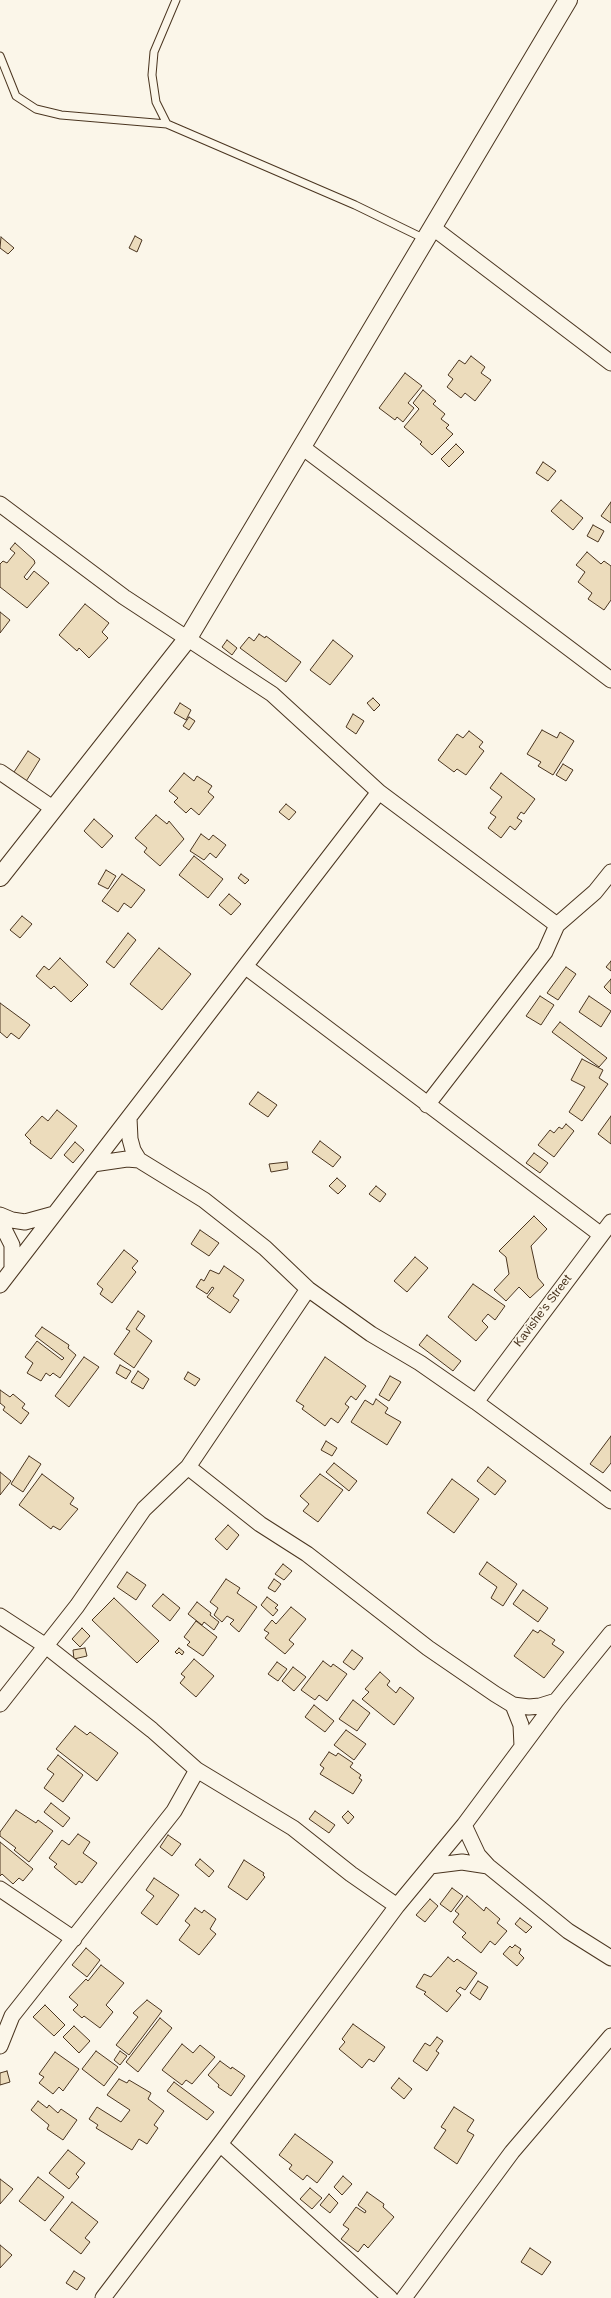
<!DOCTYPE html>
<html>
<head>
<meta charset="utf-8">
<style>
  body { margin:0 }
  canvas { display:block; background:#fbf6e9 }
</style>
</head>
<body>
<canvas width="611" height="2298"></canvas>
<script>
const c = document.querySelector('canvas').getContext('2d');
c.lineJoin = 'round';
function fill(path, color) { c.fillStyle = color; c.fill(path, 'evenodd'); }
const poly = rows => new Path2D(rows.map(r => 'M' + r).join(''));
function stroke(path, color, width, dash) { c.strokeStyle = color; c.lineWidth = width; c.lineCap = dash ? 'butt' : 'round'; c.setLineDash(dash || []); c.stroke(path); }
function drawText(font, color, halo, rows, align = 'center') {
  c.font = font + ' Helvetica,sans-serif'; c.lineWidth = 3; c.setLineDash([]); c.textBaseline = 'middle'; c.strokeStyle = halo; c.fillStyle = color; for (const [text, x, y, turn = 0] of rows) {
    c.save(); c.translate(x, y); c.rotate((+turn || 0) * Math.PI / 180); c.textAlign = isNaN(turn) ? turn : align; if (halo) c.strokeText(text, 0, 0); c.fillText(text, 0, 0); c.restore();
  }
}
const building = poly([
  [135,236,142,240,137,252,129,248,135,236],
  [1,237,14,248,8,254,0,248,1,237],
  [471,356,485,367,481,373,491,380,475,401,465,393,461,398,447,387,453,379,448,375,459,360,465,364,471,356],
  [405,373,422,386,408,403,414,408,403,422,397,417,395,420,379,408,405,373],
  [423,390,436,401,433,404,445,414,441,419,449,425,446,428,453,434,432,455,420,444,422,442,404,427,419,409,413,403,423,390],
  [456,444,464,452,449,467,441,459,456,444],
  [543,462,556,471,548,481,536,473,543,462],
  [561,500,583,518,573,530,551,511,561,500],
  [611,502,611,523,601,516,611,502],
  [593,525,604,531,598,542,587,536,593,525],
  [15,543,34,560,35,563,24,577,27,580,34,571,49,583,27,608,0,587,0,564,3,561,7,563,15,553,10,549,15,543],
  [587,552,601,564,604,561,611,566,611,600,604,610,588,599,592,593,578,582,585,572,576,565,587,552],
  [85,604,109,623,102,632,108,638,89,658,79,648,77,651,59,635,85,604],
  [0,612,10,620,0,633,0,612],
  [259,634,265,638,266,636,301,662,286,682,240,648,249,637,254,641,259,634],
  [227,640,237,648,232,655,222,647,227,640],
  [333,640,353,656,330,685,310,670,333,640],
  [373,698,380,705,374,711,367,703,373,698],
  [180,703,191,710,186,720,174,713,180,703],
  [353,714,364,721,356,734,346,727,353,714],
  [189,717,195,721,189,730,183,726,189,717],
  [542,730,557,738,560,732,574,741,553,775,538,766,541,762,527,754,542,730],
  [469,731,483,742,479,747,484,751,466,775,457,769,454,772,438,760,457,734,463,738,469,731],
  [28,751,40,759,25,783,12,775,28,751],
  [563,764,573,770,566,781,556,775,563,764],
  [184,773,194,781,197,776,212,786,208,792,214,797,199,815,191,808,186,813,174,802,178,798,169,791,184,773],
  [501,773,535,799,524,814,521,812,517,818,522,821,515,830,510,826,501,838,488,828,496,817,490,813,502,797,490,788,501,773],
  [286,804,296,812,289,820,279,812,286,804],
  [156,815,167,824,169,821,184,839,160,866,144,852,147,848,135,838,156,815],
  [94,819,113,836,102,848,84,831,94,819],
  [201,834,209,840,213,835,226,845,216,858,210,853,204,860,190,851,201,834],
  [194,856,223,879,208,898,179,875,194,856],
  [106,870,116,876,108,889,98,884,106,870],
  [122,874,145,890,131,908,124,903,118,912,102,901,122,874],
  [241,874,249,880,245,884,238,878,241,874],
  [229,894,241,904,231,915,219,905,229,894],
  [22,916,32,924,20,938,10,930,22,916],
  [128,933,136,940,114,968,106,962,128,933],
  [159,948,191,974,162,1010,130,984,159,948],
  [60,958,88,985,71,1002,54,986,51,989,36,976,44,966,49,970,60,958],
  [611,961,611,971,606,967,611,961],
  [566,967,576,974,558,1000,547,993,566,967],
  [611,979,611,994,604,987,611,979],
  [540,996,554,1005,541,1025,526,1016,540,996],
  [589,996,611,1011,601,1027,579,1012,589,996],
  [0,1003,30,1025,19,1039,11,1033,7,1038,0,1032,0,1003],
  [560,1022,607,1058,599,1067,552,1032,560,1022],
  [582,1059,603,1070,599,1078,608,1084,582,1121,569,1112,585,1087,571,1080,582,1059],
  [258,1092,277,1105,268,1117,249,1104,258,1092],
  [57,1110,77,1126,51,1159,30,1143,31,1141,25,1135,42,1116,48,1121,57,1110],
  [611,1116,611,1144,598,1134,611,1116],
  [566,1124,574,1131,554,1157,538,1145,550,1130,554,1133,559,1127,562,1129,566,1124],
  [320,1141,341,1157,333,1167,312,1152,320,1141],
  [75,1142,84,1150,73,1163,64,1155,75,1142],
  [534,1153,548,1163,540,1173,526,1163,534,1153],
  [287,1162,288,1169,271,1172,269,1164,287,1162],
  [337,1178,346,1186,338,1194,329,1186,337,1178],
  [376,1186,386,1194,380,1202,369,1194,376,1186],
  [534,1216,547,1229,531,1246,538,1278,544,1285,530,1298,519,1287,506,1301,494,1290,509,1274,506,1257,499,1251,534,1216],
  [200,1230,219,1243,209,1256,191,1244,200,1230],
  [124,1250,138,1261,132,1268,136,1272,112,1303,100,1294,103,1289,97,1284,124,1250],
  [415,1257,428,1268,407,1292,394,1281,415,1257],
  [224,1266,244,1280,233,1296,239,1300,230,1313,207,1297,214,1288,212,1287,207,1294,196,1287,201,1279,204,1281,210,1270,219,1274,224,1266],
  [473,1284,505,1306,495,1320,488,1314,482,1321,488,1327,476,1341,448,1317,473,1284],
  [138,1311,145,1316,136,1329,152,1341,134,1368,114,1354,130,1331,126,1329,138,1311],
  [42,1327,69,1345,68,1348,76,1355,60,1378,53,1373,50,1376,46,1373,41,1381,27,1373,33,1363,25,1357,37,1341,62,1360,64,1358,35,1336,42,1327],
  [427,1335,461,1361,453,1371,419,1345,427,1335],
  [84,1357,99,1367,69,1407,55,1396,84,1357],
  [325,1357,366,1386,356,1400,351,1396,345,1404,349,1407,338,1423,331,1418,325,1426,302,1409,304,1406,296,1401,325,1357],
  [120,1365,131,1371,126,1379,116,1373,120,1365],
  [138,1371,149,1379,143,1389,131,1382,138,1371],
  [188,1372,200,1379,195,1386,184,1379,188,1372],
  [390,1376,401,1382,389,1401,379,1395,390,1376],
  [0,1390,10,1397,13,1394,25,1404,22,1408,29,1413,21,1424,3,1410,5,1407,0,1403,0,1390],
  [376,1399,388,1408,385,1413,401,1422,387,1445,351,1422,365,1400,373,1405,376,1399],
  [611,1436,611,1463,603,1473,590,1464,611,1436],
  [326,1441,337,1448,332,1456,321,1450,326,1441],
  [29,1456,41,1464,23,1492,11,1484,29,1456],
  [334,1463,357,1481,349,1491,326,1472,334,1463],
  [488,1467,506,1481,495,1495,477,1481,488,1467],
  [0,1472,11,1481,0,1495,0,1472],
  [42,1474,74,1498,70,1504,78,1509,60,1530,53,1526,51,1529,19,1505,42,1474],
  [320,1474,343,1490,318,1522,303,1511,309,1504,300,1496,320,1474],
  [452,1479,479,1499,454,1533,427,1513,452,1479],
  [228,1525,239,1535,227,1550,215,1539,228,1525],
  [487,1562,517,1584,503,1606,491,1598,497,1587,479,1574,487,1562],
  [283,1564,292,1571,284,1580,275,1574,283,1564],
  [127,1572,146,1585,136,1600,117,1587,127,1572],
  [226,1579,240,1588,237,1593,257,1607,239,1632,230,1624,234,1620,227,1616,222,1622,214,1615,218,1608,210,1602,226,1579],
  [274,1579,281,1584,275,1592,268,1588,274,1579],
  [523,1590,548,1608,538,1622,513,1604,523,1590],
  [163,1594,180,1608,170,1621,152,1606,163,1594],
  [267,1597,278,1605,275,1608,278,1610,273,1616,261,1605,267,1597],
  [114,1598,159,1641,137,1663,92,1620,114,1598],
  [197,1602,211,1613,210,1615,219,1622,214,1630,204,1622,202,1625,188,1614,197,1602],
  [291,1607,306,1619,289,1640,294,1644,285,1654,265,1638,269,1633,264,1630,272,1620,276,1624,291,1607],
  [196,1621,217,1637,203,1656,187,1645,190,1642,184,1637,196,1621],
  [82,1628,90,1636,80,1647,72,1639,82,1628],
  [533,1630,538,1633,540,1630,555,1640,552,1644,564,1652,544,1678,514,1656,533,1630],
  [85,1648,87,1656,74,1659,73,1650,85,1648],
  [179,1648,184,1652,182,1655,179,1652,177,1654,175,1652,179,1648],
  [352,1650,363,1658,354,1670,343,1662,352,1650],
  [194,1659,214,1676,196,1697,180,1683,185,1677,181,1674,194,1659],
  [323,1661,331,1667,333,1664,347,1674,327,1701,319,1695,315,1700,301,1690,323,1661],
  [277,1662,287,1669,278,1681,268,1674,277,1662],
  [293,1667,306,1677,294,1691,282,1681,293,1667],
  [380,1672,390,1681,387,1685,396,1693,400,1687,414,1698,394,1725,362,1699,369,1692,365,1689,380,1672],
  [353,1700,370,1713,357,1731,339,1719,353,1700],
  [314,1705,334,1721,325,1732,305,1717,314,1705],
  [75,1726,87,1735,90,1732,118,1753,97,1781,56,1749,75,1726],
  [346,1730,366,1744,354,1760,334,1745,346,1730],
  [329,1752,336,1756,338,1753,353,1763,350,1767,361,1775,359,1778,362,1780,353,1794,320,1774,324,1768,320,1765,329,1752],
  [58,1755,83,1775,63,1802,44,1788,54,1774,47,1769,58,1755],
  [51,1803,70,1818,63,1827,44,1812,51,1803],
  [16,1810,36,1823,38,1820,53,1831,29,1862,14,1850,16,1848,0,1836,0,1832,16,1810],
  [315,1811,335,1825,329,1833,309,1819,315,1811],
  [348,1811,354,1817,348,1824,342,1817,348,1811],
  [78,1834,90,1842,83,1853,97,1863,82,1883,79,1881,76,1885,54,1867,57,1864,49,1858,62,1840,69,1845,78,1834],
  [168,1835,181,1844,172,1856,160,1847,168,1835],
  [0,1842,33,1869,23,1881,19,1878,13,1884,2,1874,0,1876,0,1842],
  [200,1859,214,1871,209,1877,195,1865,200,1859],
  [244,1860,264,1873,263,1875,265,1877,247,1900,228,1887,244,1860],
  [154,1878,179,1895,157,1925,141,1913,154,1896,146,1890,154,1878],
  [452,1888,463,1896,451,1912,440,1904,452,1888],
  [467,1896,484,1911,486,1907,500,1919,497,1923,507,1931,495,1945,490,1941,481,1953,462,1937,466,1933,453,1922,459,1914,455,1911,467,1896],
  [430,1899,438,1906,425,1922,416,1915,430,1899],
  [195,1908,202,1913,204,1910,216,1919,210,1929,216,1934,199,1955,179,1940,190,1925,185,1921,195,1908],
  [520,1918,532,1927,526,1933,515,1924,520,1918],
  [515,1945,521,1949,519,1953,524,1958,517,1966,503,1954,510,1946,512,1948,515,1945],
  [86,1948,100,1960,87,1977,72,1965,86,1948],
  [448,1957,454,1962,457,1959,477,1973,465,1990,460,1987,456,1991,461,1995,447,2012,424,1994,426,1992,416,1987,424,1974,431,1977,448,1957],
  [101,1965,124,1983,106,2005,113,2012,100,2028,84,2016,82,2018,73,2010,78,2005,69,1997,86,1979,88,1981,101,1965],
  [478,1981,488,1987,480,2000,470,1993,478,1981],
  [147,2000,162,2011,129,2055,116,2045,138,2017,133,2013,147,2000],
  [45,2005,65,2025,54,2036,33,2017,45,2005],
  [160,2018,172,2028,138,2072,126,2062,160,2018],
  [353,2024,385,2047,374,2062,369,2059,362,2068,339,2049,345,2042,342,2039,353,2024],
  [74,2026,90,2041,79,2053,63,2037,74,2026],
  [437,2037,443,2041,436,2051,439,2053,427,2071,413,2061,425,2043,430,2046,437,2037],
  [182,2044,193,2053,200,2045,215,2057,192,2084,186,2080,182,2085,162,2070,182,2044],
  [96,2051,118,2067,104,2086,82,2069,96,2051],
  [120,2051,127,2056,120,2065,114,2060,120,2051],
  [55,2052,79,2069,63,2091,59,2087,53,2094,39,2083,44,2077,39,2074,55,2052],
  [220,2061,231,2069,232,2067,245,2076,231,2096,218,2087,219,2085,208,2075,220,2061],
  [7,2071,10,2082,0,2085,0,2073,7,2071],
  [399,2078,412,2089,404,2099,391,2088,399,2078],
  [119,2079,127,2083,129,2080,151,2093,148,2099,164,2111,154,2125,158,2128,147,2144,139,2139,132,2150,96,2128,98,2125,89,2119,97,2107,121,2122,130,2110,107,2095,119,2079],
  [174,2082,214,2112,207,2120,167,2091,174,2082],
  [38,2101,47,2108,49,2105,58,2113,61,2109,77,2120,63,2140,47,2129,49,2125,31,2110,38,2101],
  [454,2107,474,2120,467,2131,474,2135,457,2164,434,2148,446,2130,441,2127,454,2107],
  [295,2134,333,2162,317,2183,307,2175,303,2180,289,2169,292,2165,279,2155,295,2134],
  [68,2150,85,2163,76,2174,79,2177,69,2189,49,2173,68,2150],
  [343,2176,352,2184,342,2195,334,2187,343,2176],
  [38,2177,64,2197,45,2221,19,2201,38,2177],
  [0,2179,13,2189,0,2204,0,2179],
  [310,2188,322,2198,312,2209,300,2199,310,2188],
  [367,2192,384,2204,383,2207,394,2217,368,2248,364,2244,358,2252,341,2239,349,2229,343,2225,356,2207,365,2213,366,2211,358,2205,367,2192],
  [329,2194,338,2203,330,2213,320,2205,329,2194],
  [72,2202,98,2222,85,2238,90,2242,81,2254,50,2230,72,2202],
  [0,2245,12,2255,0,2268,0,2245],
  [530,2248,551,2262,542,2275,521,2262,530,2248],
  [74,2271,85,2278,77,2290,66,2283,74,2271]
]);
fill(building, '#ecdcbc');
stroke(building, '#4a3520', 1);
const service = poly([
  [0,56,16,96,36,109,61,115,167,124,355,205,425,239],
  [167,124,156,102,152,75,154,52,176,0]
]);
const minor = poly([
  [432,227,611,363],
  [302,447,611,680],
  [0,504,124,597,272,694,379,792,557,925,595,892,611,872],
  [0,772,54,809],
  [246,967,600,1234],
  [427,1105,545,952,557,925],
  [129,1118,130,1139,133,1150,139,1160,204,1200,265,1248,308,1289,371,1334,420,1363,476,1402,611,1501],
  [93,1164,127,1159,139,1160],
  [0,1215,12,1220,25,1222,54,1214],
  [0,1221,12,1245,12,1269],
  [0,1285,379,792],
  [476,1402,611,1222],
  [188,1467,260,1524,307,1554,428,1648,495,1694,513,1705,529,1707,540,1706,556,1701],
  [0,1616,46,1646,152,1730,197,1770,293,1828,351,1874,397,1906],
  [0,1704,77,1606,144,1509,188,1467,308,1289],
  [513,1705,521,1725,522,1746],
  [464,1825,478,1855,488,1866,568,1931,611,1958],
  [430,1866,462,1862,488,1866],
  [0,1889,74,1939],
  [0,2046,12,2016,174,1811,197,1770],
  [220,2144,390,2298],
  [103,2298,220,2144,397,1906,464,1825,556,1701,611,1633],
  [404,2298,512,2152,611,2036]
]);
const tertiary = poly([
  [0,877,188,638,568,0]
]);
stroke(service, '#4a3520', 9);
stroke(minor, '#4a3520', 17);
stroke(tertiary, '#4a3520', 20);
stroke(service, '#fbf6e9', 7);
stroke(minor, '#fbf6e9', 15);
stroke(tertiary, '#fbf6e9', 18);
drawText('12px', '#4a3520', '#fbf6e9', [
  ["Kavishe’s Street",543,1311,-53]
]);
</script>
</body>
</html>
